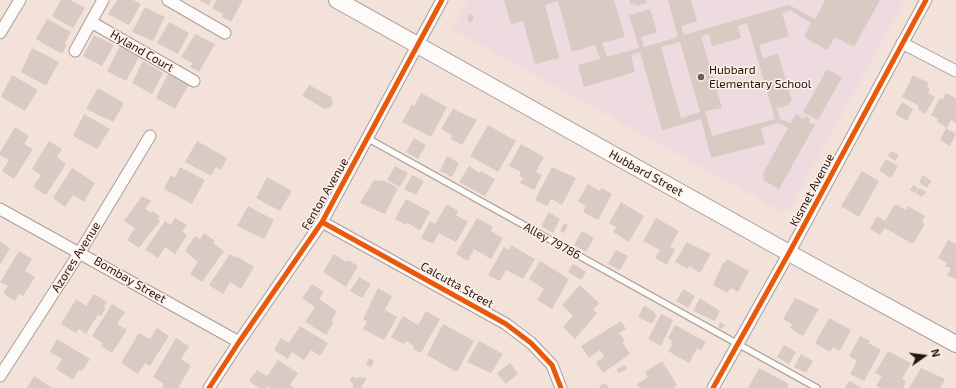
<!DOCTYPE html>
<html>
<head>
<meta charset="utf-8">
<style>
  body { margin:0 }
  #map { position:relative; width:956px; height:388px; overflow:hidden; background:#f2e2da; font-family:"Exo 2",sans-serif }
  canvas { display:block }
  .north { position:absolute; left:904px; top:336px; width:40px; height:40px; -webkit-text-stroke:3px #fff0e8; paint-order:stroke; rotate:76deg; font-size:11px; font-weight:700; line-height:16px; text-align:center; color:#231610 }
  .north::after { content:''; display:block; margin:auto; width:14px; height:18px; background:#231610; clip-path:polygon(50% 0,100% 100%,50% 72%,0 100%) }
</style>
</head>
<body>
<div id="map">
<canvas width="956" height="388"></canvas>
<div class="north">N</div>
</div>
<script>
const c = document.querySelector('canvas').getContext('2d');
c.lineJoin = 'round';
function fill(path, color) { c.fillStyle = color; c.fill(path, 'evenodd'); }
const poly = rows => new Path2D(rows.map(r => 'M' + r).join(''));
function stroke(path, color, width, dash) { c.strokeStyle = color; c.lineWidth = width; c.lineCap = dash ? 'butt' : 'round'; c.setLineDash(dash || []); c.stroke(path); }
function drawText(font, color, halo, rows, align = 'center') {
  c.font = font + ' "Exo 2",sans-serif'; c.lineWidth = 3; c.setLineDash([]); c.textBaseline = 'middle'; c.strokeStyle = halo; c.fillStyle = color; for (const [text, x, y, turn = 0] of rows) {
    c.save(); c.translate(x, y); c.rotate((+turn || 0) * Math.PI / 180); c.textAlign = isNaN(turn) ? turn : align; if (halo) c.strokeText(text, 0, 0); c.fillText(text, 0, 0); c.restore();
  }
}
fill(poly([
  [468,0,905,0,790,208,782,212,452,29]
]), '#eddbe0');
fill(poly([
  [61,0,70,0,85,8,73,28,52,16],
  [117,0,133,0,141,4,129,25,108,14],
  [199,0,211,0,209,5],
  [217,0,243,0,231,22,222,17,223,14,212,8],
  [504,0,614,0,625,37,602,43,607,57,639,48,629,15,633,14,650,9,657,32,641,37,644,47,678,37,668,0,691,0,697,21,681,26,684,35,789,5,815,19,825,0,880,0,854,47,835,37,827,50,804,37,811,23,790,10,782,13,789,36,759,45,763,58,778,54,792,101,789,102,790,105,779,108,776,105,780,119,791,123,796,114,804,119,806,116,810,119,809,122,815,125,779,189,763,180,765,177,762,175,788,128,778,123,761,128,765,144,711,158,701,119,662,130,640,52,631,55,635,72,584,87,578,65,600,59,595,45,572,52,558,1,545,5,559,58,535,64,523,21,511,24],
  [747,23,775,119,712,136,705,111,722,108,701,36,709,34,712,46,741,38,738,26],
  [680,42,700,112,681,118,661,47],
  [629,0,646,0,647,3,636,6,635,3,631,5],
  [145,7,165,17,153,41,132,32],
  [470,14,474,17,471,23,467,20],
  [47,19,71,32,65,43,67,45,62,54,36,39],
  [169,22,189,33,178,54,157,43],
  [195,34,215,44,199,72,190,67,193,63,181,57],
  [94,35,114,45,102,66,83,56],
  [121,44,139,57,126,81,107,71],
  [32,48,59,62,46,86,21,72],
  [143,61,163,73,152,94,132,83],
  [827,69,842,77,818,120,803,112],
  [168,74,190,83,175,109,156,98],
  [12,75,38,90,25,111,1,97],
  [913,75,929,83,927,87,930,89,928,93,935,97,925,114,919,110,918,105,902,97],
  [309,85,331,97,333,103,331,107,325,109,302,96],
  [98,88,124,103,113,122,86,109],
  [421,93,447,107,431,137,402,122,412,104,414,106],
  [946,93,956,98,956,123,951,120,947,128,937,122,938,119,931,115,940,98,943,100],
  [902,102,913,109,907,121,895,114],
  [453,109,477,120,462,145,451,139,452,135,441,129],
  [84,114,110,129,97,149,73,136],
  [488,125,516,141,498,172,470,156],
  [15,127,29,136,24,144,33,149,14,179,2,171,9,160,0,155,0,152],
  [946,128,956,134,950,146,940,140],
  [414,138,426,145,418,159,406,152],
  [49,141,62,149,57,157,66,164,46,195,33,187,41,175,32,169],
  [197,141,227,158,221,170,216,167,211,176,185,162],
  [521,144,544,157,536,172,542,175,534,190,520,183,523,178,519,176,521,172,509,166],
  [891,151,899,155,895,161,888,156],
  [447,156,459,163,452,177,440,171],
  [886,159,898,166,891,178,879,171],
  [395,166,408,173,400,187,387,180],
  [469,166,479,173,481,171,495,179,485,196,459,182],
  [180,167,205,180,192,204,164,189,171,175,175,178],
  [552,167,576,178,562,205,551,199,547,206,535,200],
  [72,168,95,183,84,202,73,195,65,207,53,198],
  [862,171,879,181,859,217,841,206],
  [412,175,424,181,416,195,404,189],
  [923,175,931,181,927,188,919,182],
  [267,177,292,191,280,211,256,198],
  [374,180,385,181,398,188,385,214,360,203],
  [588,184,600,191,601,188,612,194,598,220,583,212,586,206,578,201],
  [913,185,918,188,915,193,910,190],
  [919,188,926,192,922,197,916,193],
  [142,196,151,201,145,209,151,213,152,211,160,216,158,219,160,221,139,248,127,240,135,228,124,221],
  [406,199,430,212,420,230,407,223,406,225,395,219],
  [621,202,644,216,629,242,613,232,616,227,609,223],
  [447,204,458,211,456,215,468,222,456,242,439,233,433,244,421,238,430,221,435,224],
  [895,204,906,210,908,206,925,216,922,222,925,224,913,244,885,228,880,235,870,229,877,216,885,221],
  [248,206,274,220,264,239,237,226],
  [549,212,560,219,553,233,541,226],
  [175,218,187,225,182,232,187,235,175,254,165,247,158,258,145,250,165,221,171,225],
  [477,218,493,227,491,231,503,238,491,259,474,249,468,261,456,254],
  [656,218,679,231,670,247,675,249,667,265,655,258,660,250,643,241],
  [564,223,568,225,564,233,560,231],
  [582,231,594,238,586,252,574,245],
  [204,233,215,241,213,243,224,251,202,282,190,274,198,262,185,251,195,236,200,239],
  [948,240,956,244,956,279,947,275,951,268,945,266,947,263,938,258],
  [0,242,10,248,0,265],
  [687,242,711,254,700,273,689,266,688,269,675,262],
  [511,245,535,259,523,279,506,270,500,281,488,275,504,247,509,250],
  [616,250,628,256,620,270,608,264],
  [19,251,32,259,25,271,35,277,23,296,19,294,15,301,3,293,8,286,0,282],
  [230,254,237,258,238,257,254,267,241,289,230,282,223,294,209,285],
  [334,254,346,262,348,260,358,266,346,287,323,272],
  [727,259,749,271,738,292,731,288,727,293,713,285,723,263,725,263],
  [540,261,569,279,552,309,537,300,544,289,529,279],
  [573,264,586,272,581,280,568,272],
  [359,277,371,284,362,298,350,291],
  [312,284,324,292,319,299,337,311,331,321,334,322,326,335,305,322,315,307,302,298],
  [580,285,599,303,593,310,597,313,575,339,563,327,573,316,562,305],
  [378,288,392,296,385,310,397,317,384,340,363,329,367,322,363,319],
  [683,289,695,296,688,308,676,301],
  [94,294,107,302,103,307,106,308,101,316,98,315,86,334,79,329,76,333,61,324,76,299,86,306],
  [700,298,720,311,715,321,693,311],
  [795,298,819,309,803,336,790,328,792,324,783,319],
  [112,304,125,312,117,324,127,330,112,353,101,346,103,343,92,336],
  [644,306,655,312,654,314,657,315,652,324,638,317],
  [426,311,440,319,421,353,413,349,414,346,406,341,404,344,391,337,403,316,418,325],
  [661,314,673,320,661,346,648,339],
  [829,318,851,330,840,351,833,347,830,352,815,343],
  [621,321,626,329,619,333,625,341,622,342,630,354,603,373,596,362,604,357,600,350,589,358,581,346],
  [720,322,725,325,722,329,718,327],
  [443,324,474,341,457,372,427,355],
  [675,325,706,342,701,350,697,348,689,363,668,351,673,344,671,343,672,341,668,338],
  [300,326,328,343,320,356,311,350,304,360,292,352,288,359,274,350,281,338,289,343],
  [157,328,169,336,150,366,145,363,138,374,121,363,139,333,150,339],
  [860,336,870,341,868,343,881,350,864,381,850,374,857,361,849,356],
  [176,338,189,346,181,359,191,366,178,388,162,388,164,384,153,377],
  [57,339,90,359,82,371,79,370,73,380,56,369,62,359,50,352],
  [479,341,503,354,491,373,467,362],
  [784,345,796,352,789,364,777,357],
  [888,351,911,363,902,379,906,381,903,388,880,388,876,386,882,376,875,373],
  [801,354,813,361,806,373,794,367],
  [369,358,374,361,371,367,366,364],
  [278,360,298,373,290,385,294,388,271,388,268,386,267,388,259,388,249,381,257,370,267,376],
  [662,361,677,385,673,388,640,388,637,384,648,377,645,372],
  [510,363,518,374,506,384,497,373],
  [625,365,627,369,618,373,617,369],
  [759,368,789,384,787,388,748,388],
  [921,368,945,379,940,388,909,388],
  [34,376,52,388,27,388],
  [353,376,357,379,358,377,367,378,361,388,353,388,353,383,349,381],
  [849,381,862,388,845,388],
  [606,383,608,388,600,388,599,386]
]), '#d9cac4');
const service = poly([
  [367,138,817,388]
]);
const minor = poly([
  [168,0,225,33],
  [91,22,194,81],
  [0,33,20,0],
  [902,43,956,71],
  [75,51,103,0],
  [0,209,239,342],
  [322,222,506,324,531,343,552,365,561,388],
  [0,376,80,252,150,136],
  [209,388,239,342,322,222,442,0],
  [713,388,789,253,926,0]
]);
const secondary = poly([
  [337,0,789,253,956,344]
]);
stroke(service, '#aa9d96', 8);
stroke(minor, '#aa9d96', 13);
stroke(secondary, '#aa9d96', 18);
stroke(service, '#fdfbf9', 5.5);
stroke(minor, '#fdfbf9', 11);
stroke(secondary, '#fdfbf9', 16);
stroke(poly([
  [322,222,506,324,531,343,552,365,561,388],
  [209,388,239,342,322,222,442,0],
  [713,388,789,253,926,0]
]), '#e8590c', 5);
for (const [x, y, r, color] of [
  [701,77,4,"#6b5d57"]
]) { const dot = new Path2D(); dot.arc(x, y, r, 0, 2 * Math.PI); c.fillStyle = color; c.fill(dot); stroke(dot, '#fff0e8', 1.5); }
drawText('12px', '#231610', '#fff0e8', [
  ["Hyland Court",142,51,30],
  ["Hubbard Street",646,173,29],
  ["Kismet Avenue",812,190,-62],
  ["Fenton Avenue",325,194,-60],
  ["Alley 79786",552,241,29],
  ["Azores Avenue",76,257,-58],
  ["Bombay Street",130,280,30],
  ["Calcutta Street",457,285,29]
]);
drawText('12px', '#231610', '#fff0e8', [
  ["Hubbard",709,70],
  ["Elementary School",709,84]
], 'left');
</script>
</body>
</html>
